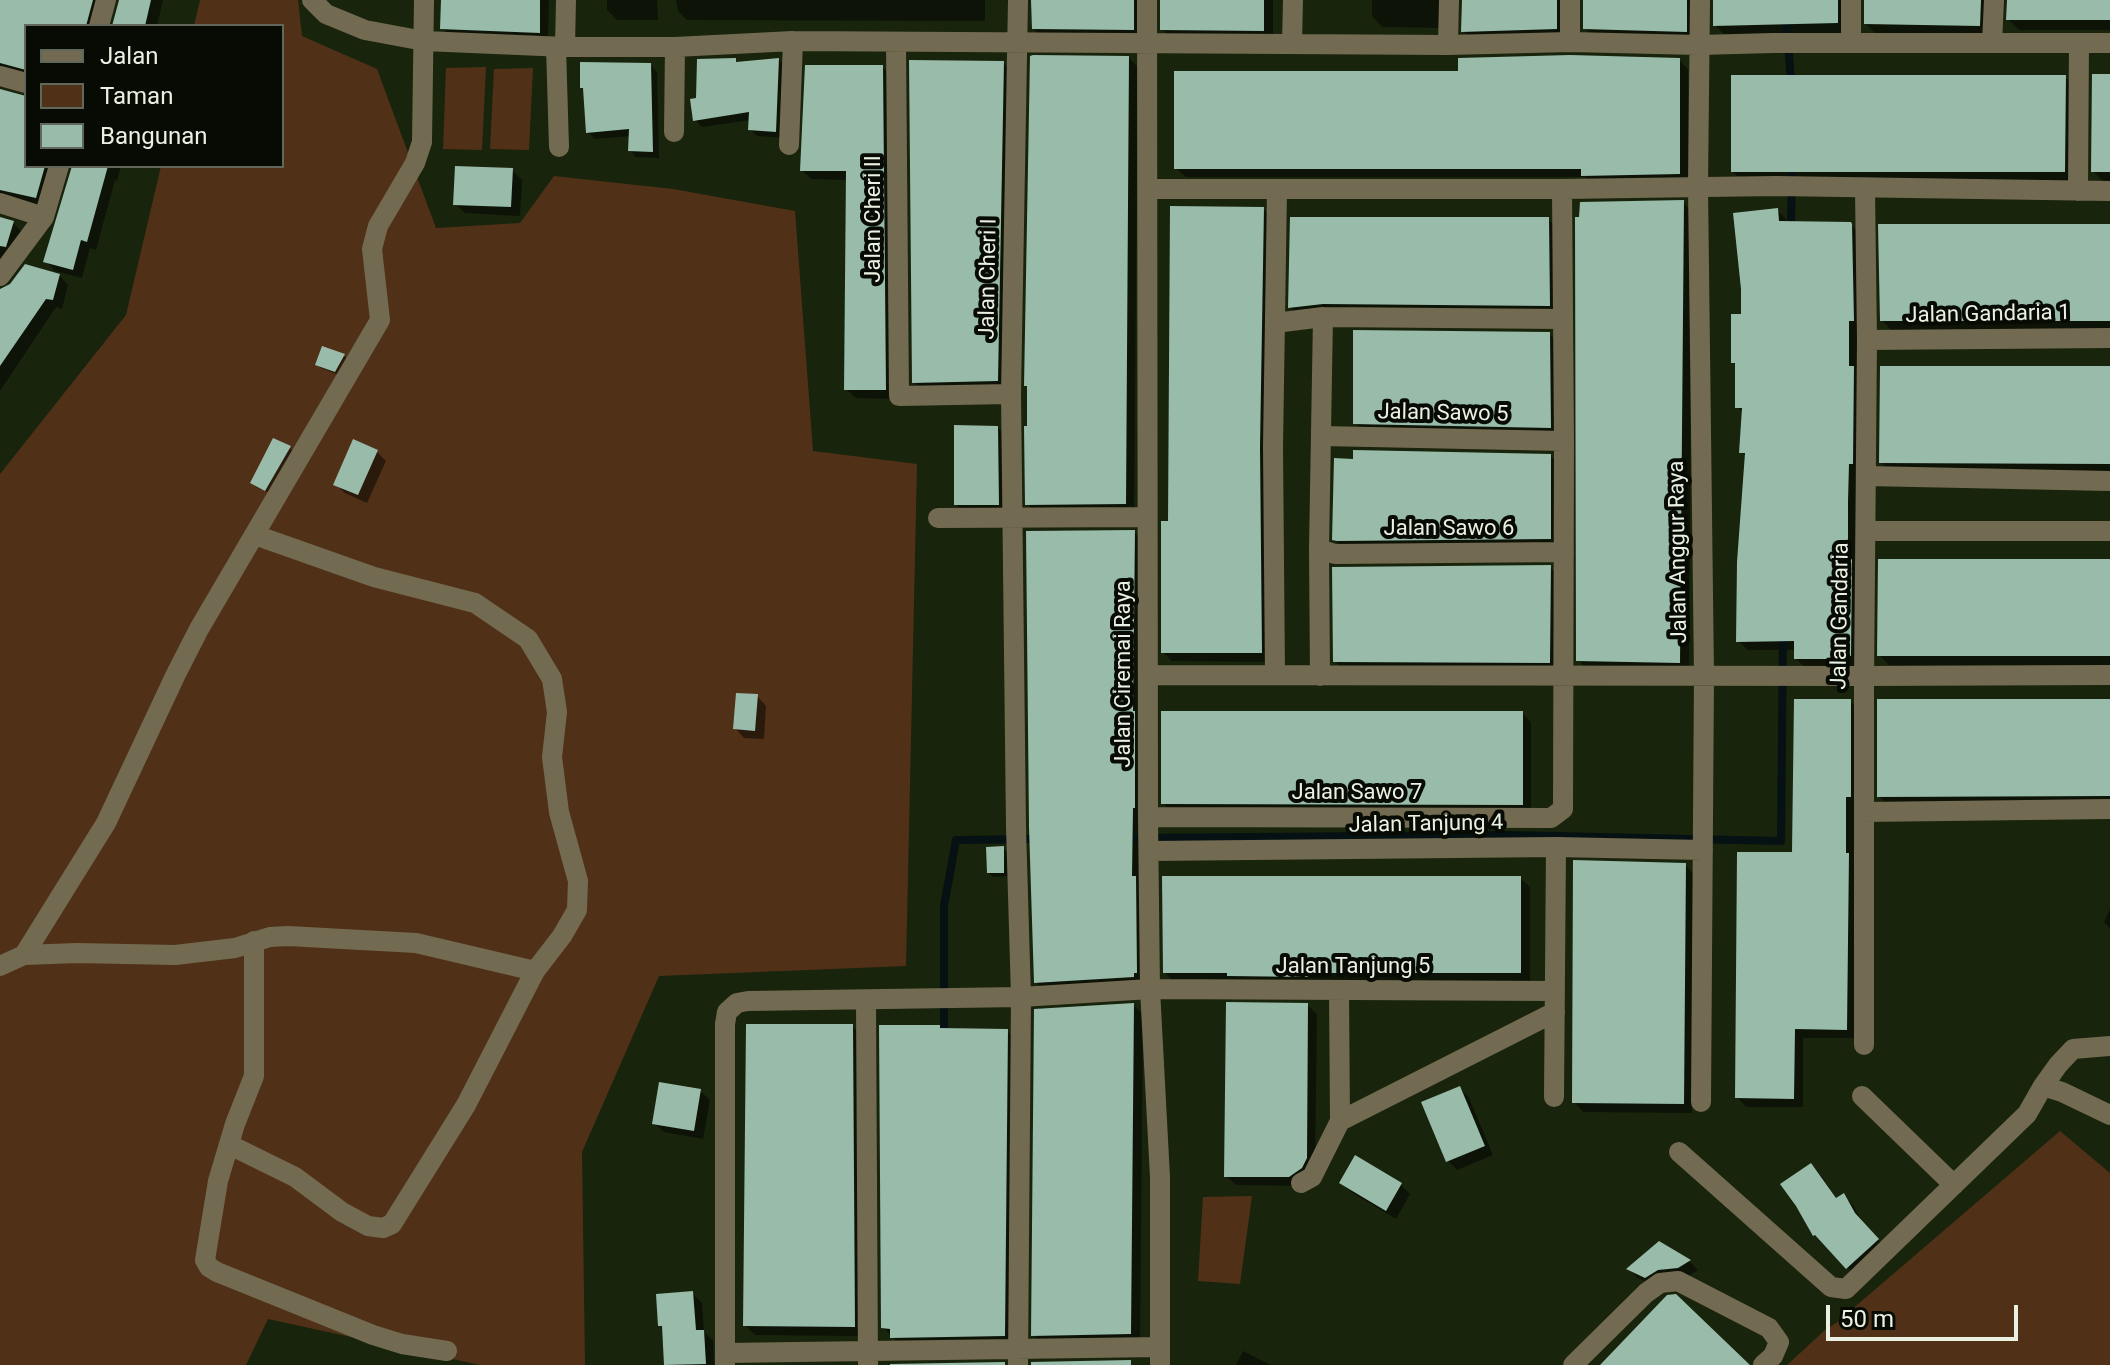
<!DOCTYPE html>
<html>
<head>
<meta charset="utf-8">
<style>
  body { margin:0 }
  #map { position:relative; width:2110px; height:1365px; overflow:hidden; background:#19240c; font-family:Roboto,sans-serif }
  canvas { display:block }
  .legend { position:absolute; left:24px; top:24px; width:260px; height:144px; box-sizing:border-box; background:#070b03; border:2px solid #62675c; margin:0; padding:10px 14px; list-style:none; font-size:24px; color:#eaf1e2 }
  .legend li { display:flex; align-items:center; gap:16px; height:40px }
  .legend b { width:40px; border:2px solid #62675c }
  .scale { position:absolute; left:1826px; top:1305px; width:192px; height:36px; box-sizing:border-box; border:4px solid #eaf1e2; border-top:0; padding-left:10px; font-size:24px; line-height:28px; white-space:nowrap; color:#eaf1e2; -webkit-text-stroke:6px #070b03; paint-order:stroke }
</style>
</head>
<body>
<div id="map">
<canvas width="2110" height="1365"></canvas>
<ul class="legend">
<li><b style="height:10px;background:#736b51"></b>Jalan</li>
<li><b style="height:22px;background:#503118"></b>Taman</li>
<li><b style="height:22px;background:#9ba"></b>Bangunan</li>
</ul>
<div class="scale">50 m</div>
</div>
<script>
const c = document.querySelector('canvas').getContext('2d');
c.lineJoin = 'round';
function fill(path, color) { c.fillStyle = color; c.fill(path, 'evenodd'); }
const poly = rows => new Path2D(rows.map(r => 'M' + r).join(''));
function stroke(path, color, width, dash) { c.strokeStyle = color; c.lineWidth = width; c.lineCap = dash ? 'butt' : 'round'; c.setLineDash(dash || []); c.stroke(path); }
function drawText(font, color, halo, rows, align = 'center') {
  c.font = font + ' Roboto,sans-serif'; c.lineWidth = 8; c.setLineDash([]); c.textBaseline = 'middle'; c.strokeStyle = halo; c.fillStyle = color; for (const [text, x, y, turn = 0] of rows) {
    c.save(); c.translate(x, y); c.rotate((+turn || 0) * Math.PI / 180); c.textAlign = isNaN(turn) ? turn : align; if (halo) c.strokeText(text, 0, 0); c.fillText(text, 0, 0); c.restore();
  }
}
fill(poly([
  [200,0,298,0,302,36,377,69,436,228,520,223,554,176,673,189,795,211,813,451,917,464,906,966,659,976,582,1152,585,1365,480,1365,268,1319,246,1365,0,1365,0,474,126,315,161,166,282,166,282,26,194,26],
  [486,67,482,150,443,149,446,68],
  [533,68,529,150,490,149,494,69],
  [2060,1131,2110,1173,2110,1365,1787,1365,1825,1330,1836,1323],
  [1252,1196,1240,1284,1198,1281,1203,1197]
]), '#503118');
fill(poly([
  [0,0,106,0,98,26,26,26,26,77,0,76],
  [120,0,163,0,157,26,114,26],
  [443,0,549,0,548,41,452,37,442,28],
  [607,0,657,0,658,20,617,20,607,10],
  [676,0,985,0,985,21,687,20,678,11],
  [1034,0,1148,0,1143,39,1043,38,1034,29],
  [1161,0,1273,0,1273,39,1171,39,1162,29],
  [1372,0,1452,0,1445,28,1382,27,1372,16],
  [1463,0,1573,0,1567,39,1474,41,1463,31],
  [1584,0,1703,0,1696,41,1596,39,1585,28],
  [1714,0,1854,0,1848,33,1725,35,1715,25],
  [1865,0,1997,0,1990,35,1876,34,1866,24],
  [2008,0,2110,0,2110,30,2019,30,2008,19],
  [1129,58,1138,67,1134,513,1037,513,1027,504,1029,428],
  [735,60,739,64,779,60,786,67,783,138,757,136,750,129,751,120,702,127,695,120,698,100],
  [1679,60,1688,69,1688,183,1592,184,1585,177,1186,177,1176,168,1460,73],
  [1003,63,1012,72,1007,390,923,391,914,382],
  [650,65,657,72,659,158,636,157,630,150,631,136,595,139,588,132,585,90,582,88],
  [882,67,892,77,895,399,856,398,846,389,848,180,811,179,802,170],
  [2110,76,2110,181,2103,181,2093,171],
  [2065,77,2074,86,2074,181,1743,181,1733,172],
  [0,90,26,97,26,166,59,166,45,207,0,203],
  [73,166,121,166,117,181,115,180,96,250,90,248,82,278,55,271,46,261],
  [512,170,522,180,520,216,465,213,455,204],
  [1683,202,1692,212,1689,671,1588,670,1578,660],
  [1263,209,1272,218,1270,662,1172,661,1163,652,1170,523],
  [1777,210,1786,219,1787,223,1850,224,1861,235,1855,668,1806,668,1796,659,1796,650,1748,650,1738,641,1747,457,1741,452,1744,414,1737,407,1737,366,1733,363,1743,316],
  [0,218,13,223,22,232,0,278],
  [1548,219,1558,229,1558,314,1299,317,1290,307],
  [2110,226,2110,330,1891,330,1882,320],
  [59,275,68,285,62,309,56,307,0,391,0,290],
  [1549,334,1559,343,1559,436,1365,432,1355,423],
  [344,356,348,359,339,375,321,368,317,364],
  [2110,368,2110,472,1890,472,1881,462],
  [998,428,1007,437,1008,513,965,514,956,504],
  [290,448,294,452,270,493,256,487,252,482],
  [377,452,386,461,367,503,345,493,335,484],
  [1550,456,1560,465,1559,548,1344,548,1334,539],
  [1134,532,1143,541,1145,982,1045,992,1036,982],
  [2110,561,2110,665,1889,665,1879,655],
  [1550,567,1559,577,1559,671,1344,671,1335,661],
  [757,696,766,706,764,739,744,738,735,728],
  [1850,701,1860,711,1856,1038,1803,1038,1803,1107,1746,1107,1737,1097],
  [2110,701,2110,806,1888,806,1879,796],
  [1522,713,1531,722,1531,814,1172,813,1163,803],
  [1003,848,1007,852,1008,876,993,877,989,873],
  [1685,865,1694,874,1692,1113,1583,1112,1574,1102],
  [1520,878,1530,887,1530,982,1174,982,1165,972],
  [2110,909,2110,928,2104,922],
  [1133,1005,1143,1014,1140,1343,1043,1344,1033,1335],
  [1307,1005,1317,1014,1315,1168,1299,1186,1236,1185,1226,1176],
  [852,1026,862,1036,863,1336,755,1335,745,1325],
  [942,1030,1007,1031,1016,1041,1014,1345,901,1346,883,1327],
  [1460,1088,1469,1098,1493,1155,1457,1170,1448,1161],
  [700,1091,710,1100,703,1139,664,1132,654,1123],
  [1356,1158,1401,1185,1410,1194,1396,1219,1351,1192,1341,1183],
  [1810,1165,1820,1174,1837,1199,1844,1196,1853,1205,1864,1225,1887,1249,1857,1277,1826,1244,1824,1244,1815,1235],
  [1659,1243,1690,1262,1698,1270,1687,1277,1655,1286,1638,1278,1629,1269],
  [692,1293,702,1303,704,1332,713,1341,714,1365,666,1365,664,1330,660,1325],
  [1243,1351,1271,1365,1236,1365]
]), '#0007');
stroke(poly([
  [1785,0,1791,83],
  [1791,231,1792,165],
  [1123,838,1508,835,1781,841,1783,632],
  [944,1036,944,906,956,840,1038,839]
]), '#051112', 8);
fill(poly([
  [0,0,93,0,86,26,26,26,26,70,0,63],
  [119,0,151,0,145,26,112,26],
  [441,0,540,0,540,33,440,29],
  [1031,0,1134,0,1134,30,1032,29],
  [1160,0,1264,0,1264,31,1160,30],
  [1462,0,1557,0,1557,29,1461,32],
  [1583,0,1687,0,1687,32,1583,29],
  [1713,0,1838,0,1838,23,1713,26],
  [1864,0,1981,0,1980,26,1864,24],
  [2007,0,2110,0,2110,20,2006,20],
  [1033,55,1129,56,1126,504,1025,505,1024,426,1027,426,1027,386,1024,386,1030,56],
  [1570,55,1680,58,1680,174,1581,176,1581,169,1174,169,1174,71,1458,71,1458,58],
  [736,58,736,62,779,58,776,132,748,130,749,112,693,121,690,99,696,98,697,59],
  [909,60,1004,61,998,381,912,383],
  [580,62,651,63,653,152,628,151,629,129,586,133,583,88,580,88],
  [805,65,883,65,886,390,844,390,846,171,800,171],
  [2092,74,2110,74,2110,172,2091,172],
  [1731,75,2066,75,2065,172,1731,172],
  [0,89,26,96,26,166,45,166,36,198,0,190],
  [72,166,108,166,87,242,81,240,73,270,43,262],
  [455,166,513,168,511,207,453,205],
  [1684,200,1680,663,1576,661,1575,217,1579,217,1580,202],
  [1170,206,1264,207,1260,447,1262,653,1161,653,1161,521,1168,521],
  [1778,208,1779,221,1851,222,1852,224,1854,321,1849,321,1849,366,1854,366,1853,464,1849,464,1848,502,1848,559,1852,559,1851,656,1847,656,1847,659,1794,659,1794,641,1736,642,1737,562,1745,453,1739,453,1742,408,1735,408,1735,363,1731,363,1731,314,1741,314,1741,289,1733,213],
  [0,217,14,221,6,247,0,246],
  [1290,217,1549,217,1550,306,1323,304,1288,308],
  [1878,224,2110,224,2110,321,1880,321],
  [25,264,60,274,53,300,46,299,0,366,0,289,10,284],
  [1353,330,1550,332,1551,428,1353,424],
  [322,346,345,354,335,372,315,365],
  [1880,366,2110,366,2110,464,1879,463],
  [954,425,998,426,999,505,954,505],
  [273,438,291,446,265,491,250,483],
  [353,439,378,450,358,495,333,485],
  [1353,450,1551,454,1551,539,1337,541,1332,540,1334,458,1353,459],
  [1135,530,1133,711,1135,711,1135,808,1133,808,1132,876,1136,876,1137,973,1134,973,1134,977,1034,983,1029,827,1026,531],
  [1878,559,2110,559,2110,656,1877,656],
  [1551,565,1550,663,1333,662,1332,567],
  [736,693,758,694,755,731,733,729],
  [1794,699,1851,699,1851,797,1846,797,1846,853,1849,853,1847,1030,1795,1029,1794,1099,1735,1098,1737,852,1792,852],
  [1877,699,2110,699,2110,796,1877,797],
  [1161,711,1523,711,1523,805,1161,804],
  [1004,846,1004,873,987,873,986,847],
  [1573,860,1686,863,1684,1104,1572,1103],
  [1162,876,1521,876,1521,973,1308,973,1308,977,1227,976,1227,973,1163,973],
  [1226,1002,1308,1003,1307,1158,1302,1168,1289,1177,1224,1177],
  [1134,1003,1131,1334,1031,1336,1034,1009],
  [746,1024,853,1024,855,1327,743,1326],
  [879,1025,940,1025,940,1028,1008,1029,1005,1336,890,1338,890,1329,881,1328],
  [659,1082,701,1089,694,1131,652,1124],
  [1460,1086,1485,1146,1446,1162,1421,1102],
  [1355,1155,1402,1183,1386,1211,1339,1183],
  [1811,1163,1836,1198,1844,1193,1855,1213,1879,1239,1846,1269,1815,1235,1813,1236,1796,1206,1780,1184],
  [1659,1241,1691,1260,1678,1268,1658,1270,1645,1278,1626,1269],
  [693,1291,696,1330,704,1330,706,1364,664,1365,662,1326,658,1326,656,1294],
  [1676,1294,1750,1365,1600,1365,1667,1295],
  [1131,1360,1131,1365,1031,1365,1031,1362],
  [1005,1362,1005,1365,890,1365,890,1364]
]), '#9ba');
stroke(poly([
  [312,0,326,14,365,30,424,41,565,47,675,47,793,41,1448,45,1570,42,1699,45,1773,43,2110,43],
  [1018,0,1011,394,1016,827,1021,997,1018,1365],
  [1147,0,1148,817,1150,989,1160,1177,1160,1365],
  [1570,0,1570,42],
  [1700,0,1698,187,1704,675,1701,1102],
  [99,26,106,0],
  [896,42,899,396,1011,394],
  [1292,43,1293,0],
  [1851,43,1851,0],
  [1992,43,1994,0],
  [1448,45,1449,0],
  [556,47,559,147],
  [565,47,566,0],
  [0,76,26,83],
  [674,132,675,47],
  [789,145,793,41],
  [1149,189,1562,189,1776,186,2110,191],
  [2078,191,2079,43],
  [0,203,44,217],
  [0,276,44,217,59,166],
  [1275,323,1323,317,1563,319],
  [1867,340,2110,338],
  [1321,436,1564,441],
  [1866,476,2110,481],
  [938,518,1147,517],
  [1866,531,2110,531],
  [1319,549,1335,554,1564,552],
  [1149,675,1864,676,2110,675],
  [1275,675,1273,447,1277,190],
  [1320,676,1319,549,1323,317],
  [1864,812,2110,809],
  [1148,817,1551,818,1563,809,1564,441,1562,189],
  [1149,851,1556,847,1703,850],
  [254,941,254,1076,235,1124,218,1181,205,1260,209,1267,217,1272,373,1335,402,1344,447,1351],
  [24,955,106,823,176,674,199,629,380,320,372,249,378,226,415,163,422,142,424,0],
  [0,966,24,955,77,953,175,955,235,948,270,937,288,936,416,943,535,971,562,936,577,910,578,881,559,812,552,757,557,712,552,679,528,639,475,603,374,577,255,535],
  [1339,991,1340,1121],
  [866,1000,868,1365],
  [1864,1045,1864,682,1867,340,1865,189],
  [2043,1086,2058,1065,2073,1049,2110,1046],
  [1862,1096,1954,1185],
  [1554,1097,1556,847],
  [230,1145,295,1177,342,1212,368,1226,383,1228,392,1224,466,1105,535,971],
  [1679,1152,1831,1287,1846,1289,2027,1114,2043,1086,2062,1092,2110,1115],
  [1301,1183,1312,1177,1340,1121,1555,1012],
  [725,1353,1159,1347],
  [725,1365,725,1024,727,1012,737,1003,748,1001,1021,997,1150,989,1555,991],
  [1573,1365,1646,1293,1660,1283,1678,1281,1769,1328,1779,1342,1773,1356,1763,1365]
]), '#736b51', 20);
drawText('22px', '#eaf1e2', '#070b03', [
  ["Jalan Cheri II",874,219,-90],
  ["Jalan Cheri I",989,279,-89],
  ["Jalan Gandaria 1",1988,315,-1],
  ["Jalan Sawo 5",1443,414,1],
  ["Jalan Sawo 6",1449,529],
  ["Jalan Anggur Raya",1679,552,-91],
  ["Jalan Gandaria",1841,616,-89],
  ["Jalan Ciremai Raya",1124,674,-90],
  ["Jalan Sawo 7",1357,793],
  ["Jalan Tanjung 4",1426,825,-1],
  ["Jalan Tanjung 5",1353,967]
]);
</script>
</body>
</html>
